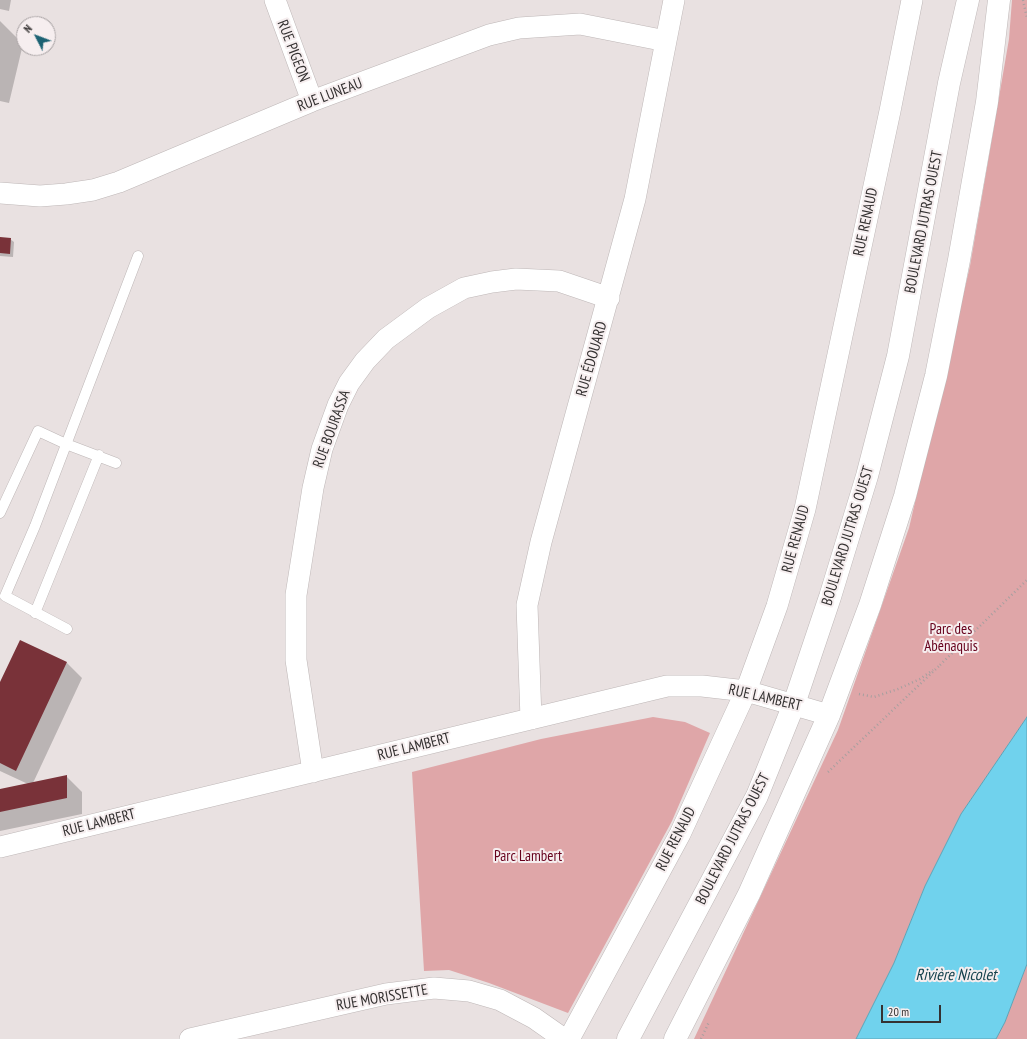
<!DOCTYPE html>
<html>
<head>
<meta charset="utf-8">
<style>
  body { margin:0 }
  #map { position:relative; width:1027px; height:1039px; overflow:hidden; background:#e9e1e1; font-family:"PT Sans Narrow",sans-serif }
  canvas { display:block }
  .north { position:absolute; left:16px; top:16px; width:40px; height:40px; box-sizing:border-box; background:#f6eeef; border:1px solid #a8a2a3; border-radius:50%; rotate:312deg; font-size:11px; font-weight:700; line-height:16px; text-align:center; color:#343131 }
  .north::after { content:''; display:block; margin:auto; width:14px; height:18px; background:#1c6273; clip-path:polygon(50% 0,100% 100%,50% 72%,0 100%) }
  .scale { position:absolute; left:881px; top:1005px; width:60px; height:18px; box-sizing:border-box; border:2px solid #343131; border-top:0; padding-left:5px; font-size:12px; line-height:14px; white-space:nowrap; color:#343131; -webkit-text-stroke:3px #f6eeef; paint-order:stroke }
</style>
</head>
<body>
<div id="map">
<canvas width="1027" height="1039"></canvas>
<div class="north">N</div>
<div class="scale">20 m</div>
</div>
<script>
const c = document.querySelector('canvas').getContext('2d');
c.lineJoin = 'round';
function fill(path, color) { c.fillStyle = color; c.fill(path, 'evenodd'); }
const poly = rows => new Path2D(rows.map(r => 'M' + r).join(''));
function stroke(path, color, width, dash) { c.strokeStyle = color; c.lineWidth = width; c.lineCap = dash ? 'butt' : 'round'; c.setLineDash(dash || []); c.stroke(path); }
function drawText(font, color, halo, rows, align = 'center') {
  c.font = font + ' "PT Sans Narrow",sans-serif'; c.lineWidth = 4; c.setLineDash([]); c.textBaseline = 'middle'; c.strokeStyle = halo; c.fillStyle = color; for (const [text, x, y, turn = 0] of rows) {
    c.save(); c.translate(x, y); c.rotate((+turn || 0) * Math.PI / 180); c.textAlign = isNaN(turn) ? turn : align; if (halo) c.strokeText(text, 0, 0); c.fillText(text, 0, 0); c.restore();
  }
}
fill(poly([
  [1012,0,1027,0,1027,717,961,814,925,886,894,963,856,1039,694,1039,838,730,909,528,970,266,1009,39],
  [653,717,685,722,710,733,672,821,568,1013,489,983,449,970,424,971,412,772,541,739],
  [1027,964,1027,1039,996,1039,1005,1022]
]), '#dfa6a8');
const water = poly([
  [1027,717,1027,964,1005,1022,996,1039,856,1039,894,963,925,886,961,814,1027,717]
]);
fill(water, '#70d2ed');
stroke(water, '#5ea2b5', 1);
fill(poly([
  [0,0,11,0,9,11,0,9],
  [0,21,23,44,9,103,0,101],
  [0,238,10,239,14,242,13,257,0,256],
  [67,663,82,678,33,783,66,776,82,792,82,814,0,831,0,790,28,784,0,771,0,685]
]), '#0003');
fill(poly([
  [0,237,11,238,10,254,0,253],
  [20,640,67,662,16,771,0,763,0,682],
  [67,775,67,798,0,812,0,789]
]), '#793239');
const service = poly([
  [0,513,38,431,66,444,116,463],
  [35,613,99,455],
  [67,629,5,596,35,526,138,256]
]);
const minor = poly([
  [275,0,312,101],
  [0,193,40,196,66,194,93,190,119,182,312,101,489,35,519,28,580,24,666,41],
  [531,719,527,605,541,542,635,199,674,0],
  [313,772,296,660,296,595,313,488,322,449,338,405,349,383,365,361,386,339,428,308,464,288,492,282,516,279,559,281,609,298],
  [0,847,667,686,702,686,746,691,829,715],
  [190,1039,386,994,434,988,469,991,500,1000,534,1018,564,1039],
  [569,1039,680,834,746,691,777,606,805,509,890,111,912,0]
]);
const secondary = poly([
  [628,1039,757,796,794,704,830,597,867,476,898,356,949,83,968,0],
  [675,1039,749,894,829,715,870,605,905,496,936,376,959,260,987,102,999,0]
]);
stroke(service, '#beb7b7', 11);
stroke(minor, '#beb7b7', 22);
stroke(secondary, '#beb7b7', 23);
stroke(poly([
  [1023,0,1027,18],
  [940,665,1027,580],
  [859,694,874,697,898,689,920,679,933,670],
  [828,772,940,665],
  [701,1039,709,1022]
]), '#a69f9f', 2.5, [1, 3]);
stroke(service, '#fff', 10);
stroke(minor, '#fff', 21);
stroke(secondary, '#fff', 22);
drawText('15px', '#343131', '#f6eeef', [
  ["RUE PIGEON",293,51,69],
  ["RUE LUNEAU",330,95,-21],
  ["RUE RENAUD",866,222,-78],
  ["BOULEVARD JUTRAS OUEST",924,222,-79],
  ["RUE ÉDOUARD",592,359,-74],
  ["RUE BOURASSA",332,429,-70],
  ["BOULEVARD JUTRAS OUEST",848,536,-73],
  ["RUE RENAUD",796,539,-75],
  ["RUE LAMBERT",765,698,13],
  ["RUE LAMBERT",414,747,-14],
  ["RUE LAMBERT",99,823,-14],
  ["RUE RENAUD",676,839,-63],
  ["BOULEVARD JUTRAS OUEST",733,839,-63],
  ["RUE MORISSETTE",382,998,-10]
]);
drawText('15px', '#66001c', '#f6eeef', [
  ["Parc des",951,630],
  ["Abénaquis",951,647],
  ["Parc Lambert",528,857]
]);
drawText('italic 16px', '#15424d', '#f6eeef', [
  ["Rivière Nicolet",956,975]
]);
</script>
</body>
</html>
